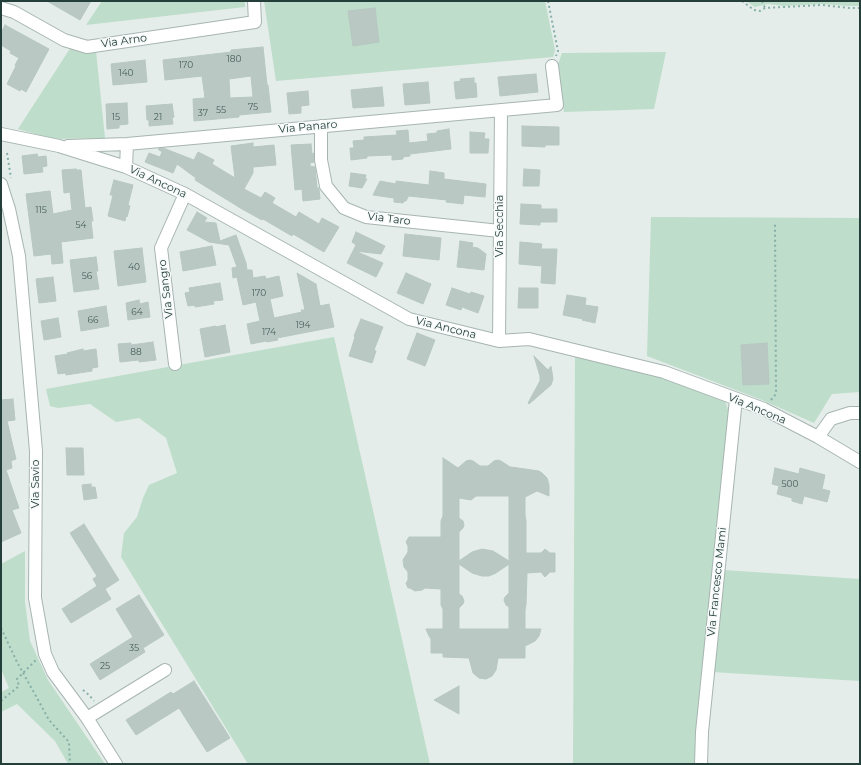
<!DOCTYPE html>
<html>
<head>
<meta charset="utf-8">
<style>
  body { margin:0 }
  #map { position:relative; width:861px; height:765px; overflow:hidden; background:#e4edea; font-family:Montserrat,sans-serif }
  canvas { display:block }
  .frame { position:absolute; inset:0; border:2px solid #243e3a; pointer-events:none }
</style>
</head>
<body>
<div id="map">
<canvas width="861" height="765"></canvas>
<div class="frame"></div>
</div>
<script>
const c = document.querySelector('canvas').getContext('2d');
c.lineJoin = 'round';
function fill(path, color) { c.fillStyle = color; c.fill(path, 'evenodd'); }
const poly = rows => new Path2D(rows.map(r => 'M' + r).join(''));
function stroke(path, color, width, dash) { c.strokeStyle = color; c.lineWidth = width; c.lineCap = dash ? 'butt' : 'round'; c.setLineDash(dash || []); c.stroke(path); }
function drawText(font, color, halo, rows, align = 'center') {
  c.font = font + ' Montserrat,sans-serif'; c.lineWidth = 3; c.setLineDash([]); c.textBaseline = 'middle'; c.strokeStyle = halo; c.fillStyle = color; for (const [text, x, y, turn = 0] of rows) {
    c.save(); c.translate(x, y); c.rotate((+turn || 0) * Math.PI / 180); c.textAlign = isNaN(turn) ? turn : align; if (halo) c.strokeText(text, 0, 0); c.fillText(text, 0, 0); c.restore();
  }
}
fill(poly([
  [102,1,245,1,245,7,86,25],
  [264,1,545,1,555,50,553,57,276,81],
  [746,1,860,1,860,6,848,6,822,4,784,6,768,4,755,7],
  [71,47,96,51,105,138,53,139,18,129],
  [666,52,654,109,564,112,557,67,562,53],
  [651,217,860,218,860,392,832,394,814,423,762,400,647,356],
  [334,337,430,764,248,764,121,557,124,533,137,517,143,498,149,485,177,473,166,438,139,418,116,422,90,404,58,408,50,406,46,389],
  [575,357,596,359,676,382,725,400,730,416,700,685,696,764,573,764],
  [25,551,25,602,30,641,48,680,105,764,68,764,67,762,55,741,17,704,1,712,1,692,9,688,1,669,1,564],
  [723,570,860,579,860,681,712,672]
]), '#beddca');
const building = poly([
  [47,1,91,1,80,20,47,1],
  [375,8,379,42,353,46,348,11,375,8],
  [5,25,49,49,26,92,21,89,20,91,7,84,16,66,15,65,19,58,10,53,11,51,1,45,1,33,5,25],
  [263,47,267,85,268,85,271,112,239,115,239,117,194,121,193,99,205,98,202,76,165,80,163,60,231,52,231,50,263,47],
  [251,76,253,97,230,98,229,79,251,76],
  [145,60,147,82,113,85,111,64,145,60],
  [536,74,538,92,500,96,498,77,536,74],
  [474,78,474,83,476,83,477,97,456,99,454,82,461,81,460,79,474,78],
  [428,82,430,103,405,105,403,84,428,82],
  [382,87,384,106,353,108,351,90,382,87],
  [308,91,309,105,301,106,301,113,289,114,287,93,308,91],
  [127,103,128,124,119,125,119,128,107,129,106,104,127,103],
  [172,104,174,117,172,118,173,124,149,126,149,120,147,120,146,106,172,104],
  [522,126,559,127,559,145,545,145,545,147,522,146,522,126],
  [449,129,451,149,410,154,410,156,403,157,403,159,392,160,392,155,367,156,367,158,351,160,350,148,354,148,353,141,364,140,364,137,397,135,396,131,408,130,409,143,428,141,427,134,437,133,437,131,449,129],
  [470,132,485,133,484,139,489,139,488,153,470,153,470,132],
  [253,143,253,147,274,145,276,165,253,167,253,173,244,189,261,198,265,192,275,198,272,203,296,217,299,212,319,224,322,218,339,227,324,252,293,234,292,236,263,219,262,220,242,209,195,180,196,178,177,164,173,173,145,162,149,153,160,157,162,152,158,149,163,148,194,160,198,152,214,160,212,164,235,178,231,146,253,143],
  [311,144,312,154,314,153,314,162,310,163,310,166,315,167,317,188,319,188,319,189,320,199,303,201,302,189,295,190,291,145,311,144],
  [37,154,38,157,46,156,47,166,42,167,43,172,24,174,22,156,37,154],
  [76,169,77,170,81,170,85,208,91,207,93,221,91,221,93,238,61,242,63,263,52,264,51,254,34,256,26,194,50,191,53,214,72,210,70,192,64,193,62,170,76,169],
  [524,169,540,170,539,186,523,186,524,169],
  [430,171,444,173,444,179,486,184,485,197,464,195,463,204,446,202,447,200,409,196,409,195,406,201,404,201,403,203,394,202,394,198,373,195,380,181,396,184,396,181,429,185,430,171],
  [351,173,366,175,365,179,367,179,362,188,349,186,351,173],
  [114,180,133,185,128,205,130,206,127,217,126,216,125,221,108,216,113,195,110,195,114,180],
  [521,204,541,205,541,209,557,209,557,222,540,222,540,225,520,224,521,204],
  [197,212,207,218,204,222,216,223,220,241,236,235,246,263,247,270,252,270,253,278,265,276,266,279,279,276,283,296,270,299,274,318,302,312,301,310,305,310,297,273,316,284,320,306,329,304,334,327,277,338,278,340,267,342,266,341,251,344,247,324,260,321,256,302,243,305,237,277,233,278,232,268,237,267,229,245,209,242,187,230,197,212],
  [356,232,385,246,381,254,355,251,383,263,376,277,347,263,356,245,352,242,356,232],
  [405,234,441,238,439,260,403,256,405,234],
  [460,241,473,243,472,247,478,248,486,254,484,270,457,267,460,241],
  [520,242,542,244,541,249,557,249,555,284,541,283,542,266,519,264,520,242],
  [212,246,216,265,183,271,180,252,212,246],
  [142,248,146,282,118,286,114,251,142,248],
  [96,257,98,271,96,271,99,289,74,292,70,260,96,257],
  [406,273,431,284,423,304,397,293,406,273],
  [53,277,56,301,39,303,36,279,53,277],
  [220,283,223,300,213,301,214,304,195,307,195,305,188,306,185,293,190,292,189,288,220,283],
  [452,288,470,294,471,292,484,296,478,313,462,307,461,310,446,305,452,288],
  [519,288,538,288,538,308,518,308,519,288],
  [567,295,586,298,585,305,598,307,595,323,582,320,583,319,563,315,567,295],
  [139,300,140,304,148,302,150,317,128,320,126,303,139,300],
  [106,306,109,326,81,331,78,311,106,306],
  [58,318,61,337,44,340,41,321,58,318],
  [361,319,383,327,374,350,376,351,372,363,349,356,355,337,354,336,361,319],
  [225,325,230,352,205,357,200,329,216,326,216,327,225,325],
  [417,333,435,340,425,366,407,359,417,333],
  [153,342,156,360,139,362,139,360,120,362,118,344,131,343,131,345,153,342],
  [767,343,769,384,743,385,741,345,767,343],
  [83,349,83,351,96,349,98,367,92,368,92,371,66,375,66,373,58,374,55,356,68,354,67,353,83,349],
  [534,356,548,370,551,366,553,379,551,385,529,404,528,403,540,381,540,376,534,356],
  [13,399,15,420,7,421,16,459,11,461,12,468,6,470,19,508,12,510,21,533,1,542,1,400,13,399],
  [66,448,83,448,84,475,67,475,66,448],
  [443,458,458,468,466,461,470,460,473,461,480,466,488,466,494,461,498,460,501,461,510,467,511,467,539,471,542,473,547,478,549,485,549,496,537,491,525,497,525,515,526,521,526,553,541,553,545,549,550,553,555,553,555,572,550,572,545,577,541,572,527,573,526,605,525,610,525,629,541,629,539,636,535,641,525,646,525,658,498,658,496,670,492,676,486,679,479,678,473,673,469,658,443,657,443,653,431,653,431,639,429,636,426,629,443,629,443,609,441,605,441,589,425,588,422,590,415,591,410,588,408,588,406,583,408,580,408,572,404,567,403,560,408,552,408,546,406,542,409,537,441,537,441,521,443,516,443,458],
  [476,496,509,496,509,561,493,551,482,549,472,552,459,561,459,532,463,528,464,525,463,521,459,518,459,498,471,500,476,496],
  [459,564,472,573,482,576,489,576,496,573,509,564,509,593,505,597,504,600,506,605,509,607,509,629,459,629,459,608,463,604,464,601,462,596,459,594,459,564],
  [775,468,799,474,800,468,825,475,822,489,830,491,827,502,804,496,802,504,792,501,792,498,777,494,779,486,772,484,775,468],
  [91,484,91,487,95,487,97,498,84,500,82,485,91,484],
  [84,524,119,580,105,589,111,599,71,623,62,609,97,586,93,579,97,576,70,533,84,524],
  [139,595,164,635,143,648,145,652,100,680,90,664,133,637,116,609,139,595],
  [194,681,230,738,207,752,179,708,136,735,126,720,171,692,173,694,194,681],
  [459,686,459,714,434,700,459,686]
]);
fill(building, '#b9c8c3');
stroke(building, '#b7c7c2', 1);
const minor = poly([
  [1,8,14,12,64,40,87,47,255,22,254,1],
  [321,126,321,160,326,186,344,208,366,217,500,231],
  [1,134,59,146,126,167,185,194,409,319,499,341,529,339,664,372,764,409,818,437,860,462],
  [68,146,127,144,557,105,552,66],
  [126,167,127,144],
  [1,184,9,209,19,256,36,451,35,598,45,654,53,672,87,718,116,764],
  [499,341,501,110],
  [175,364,161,248,185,194],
  [818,437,831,419,850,413,860,413],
  [87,718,165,670],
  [701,764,702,732,736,399]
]);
stroke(minor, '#a7b5b2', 14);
stroke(poly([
  [548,1,558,51,556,56],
  [742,1,754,10,760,11,765,8,822,5,849,8,860,8],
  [762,1,765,8],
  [7,153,11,178],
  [771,400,776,394,775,224],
  [1,628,17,662,37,698,49,720,69,742,70,764],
  [83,690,89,695,94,701],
  [1,701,19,686,17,679,36,660]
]), '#86afa7', 2, [2, 3]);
stroke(minor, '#fff', 12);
drawText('9px', '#49605c', null, [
  ["180",234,59],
  ["170",186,65],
  ["140",126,73],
  ["75",253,107],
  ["55",221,110],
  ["37",203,113],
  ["15",116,117],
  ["21",158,117],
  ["115",41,210],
  ["54",81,225],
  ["40",134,267],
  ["56",87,276],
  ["170",259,293],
  ["64",137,312],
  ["66",93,320],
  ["194",303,325],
  ["174",269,332],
  ["88",136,352],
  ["500",790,484],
  ["35",134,648],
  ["25",105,666]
]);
drawText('11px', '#243e3a', '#f5f9f8', [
  ["Via Arno",124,41,-8],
  ["Via Panaro",308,127,-5],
  ["Via Ancona",158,182,25],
  ["Via Taro",389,219,7],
  ["Via Secchia",500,226,-90],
  ["Via Sangro",166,289,-97],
  ["Via Ancona",446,328,14],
  ["Via Ancona",757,409,23],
  ["Via Savio",36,484,-90],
  ["Via Francesco Mami",717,582,-84]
]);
</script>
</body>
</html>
